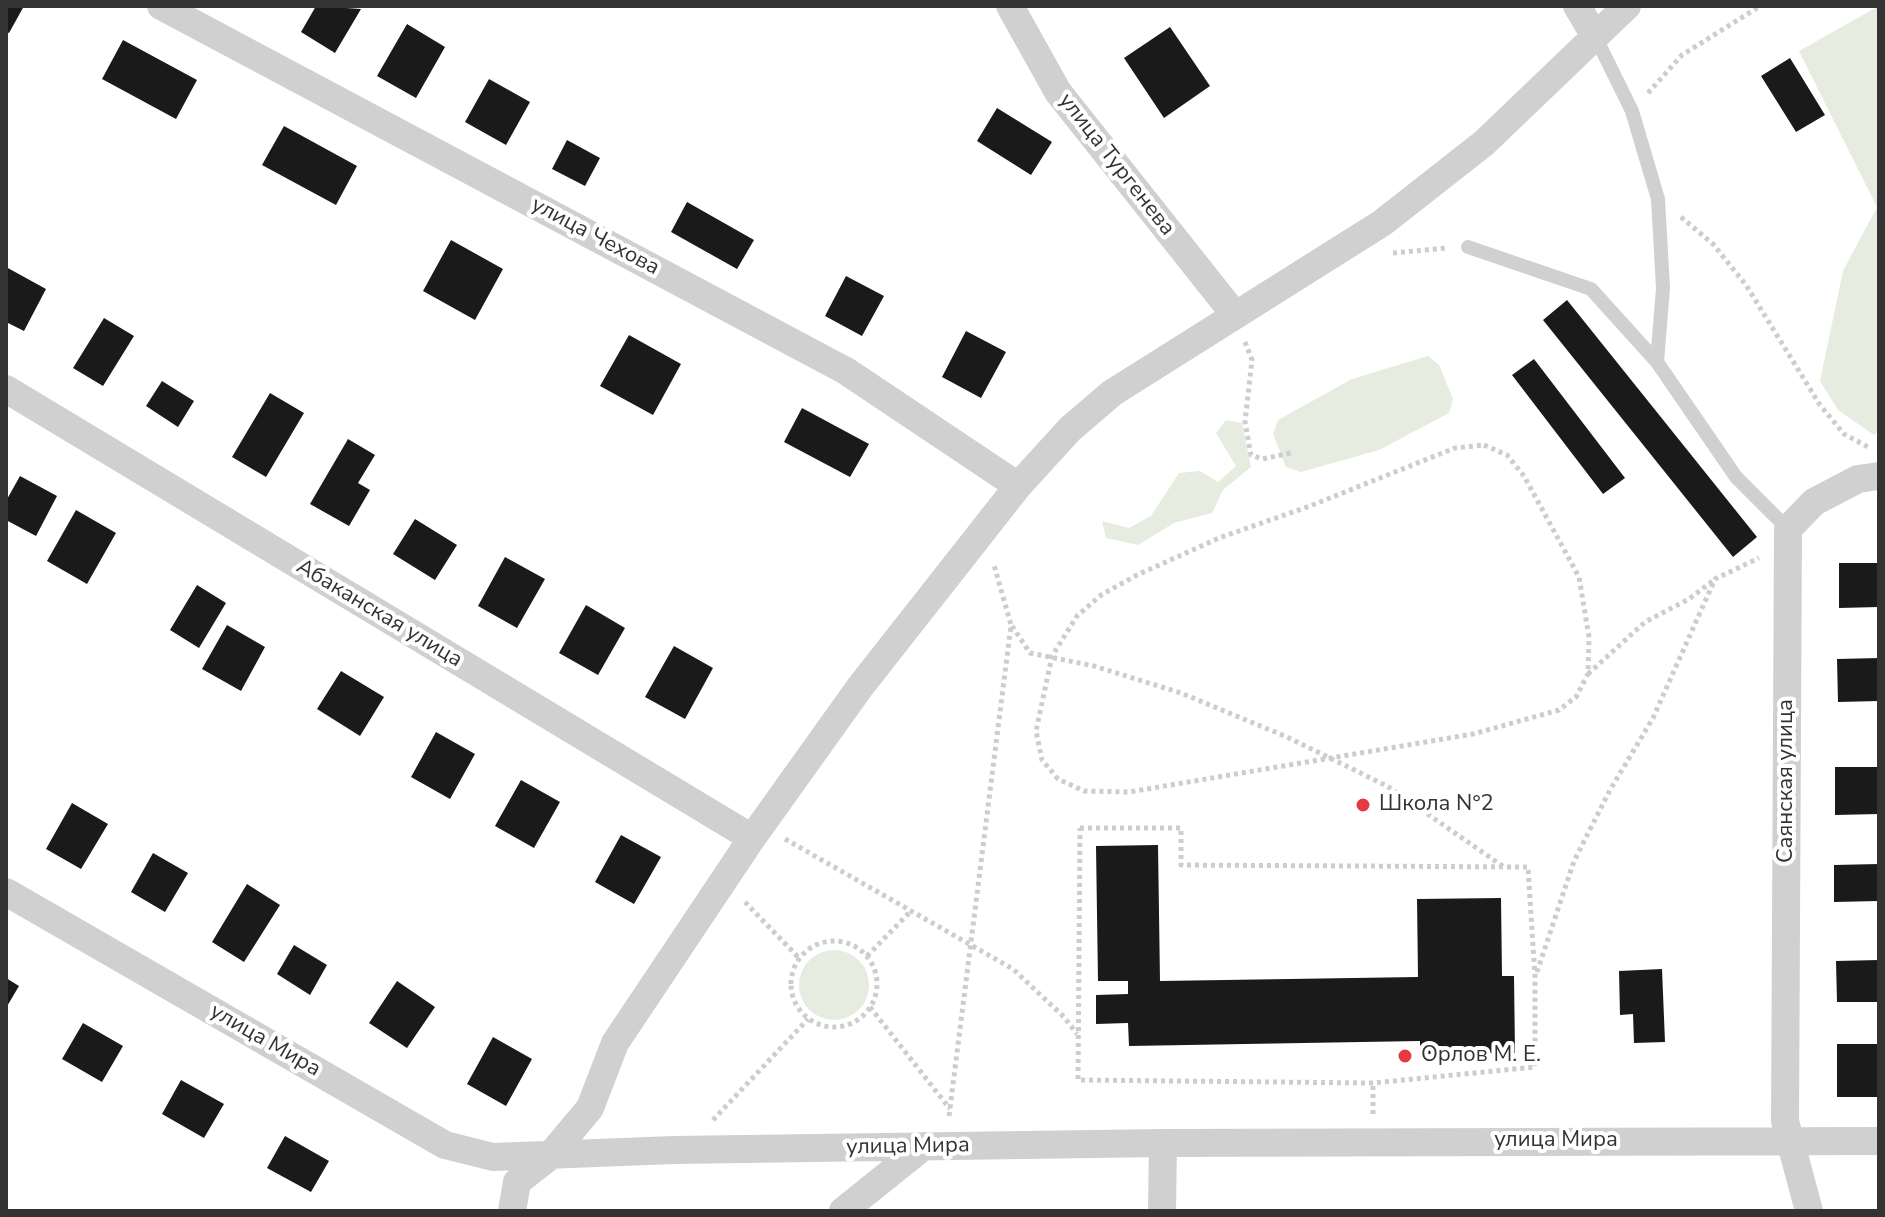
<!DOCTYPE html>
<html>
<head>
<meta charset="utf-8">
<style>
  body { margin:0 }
  #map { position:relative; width:1885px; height:1217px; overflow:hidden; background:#fff; font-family:"Nunito Sans",sans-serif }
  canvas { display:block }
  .frame { position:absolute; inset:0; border:8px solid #333; pointer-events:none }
</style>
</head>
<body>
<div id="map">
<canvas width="1885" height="1217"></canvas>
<div class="frame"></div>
</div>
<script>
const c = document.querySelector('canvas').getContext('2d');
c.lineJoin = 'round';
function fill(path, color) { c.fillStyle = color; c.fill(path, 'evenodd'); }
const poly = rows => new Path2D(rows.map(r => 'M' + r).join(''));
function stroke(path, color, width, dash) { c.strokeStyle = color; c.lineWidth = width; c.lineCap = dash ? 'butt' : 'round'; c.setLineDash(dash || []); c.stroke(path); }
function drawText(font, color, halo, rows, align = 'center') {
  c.font = font + ' "Nunito Sans",sans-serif'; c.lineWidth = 8; c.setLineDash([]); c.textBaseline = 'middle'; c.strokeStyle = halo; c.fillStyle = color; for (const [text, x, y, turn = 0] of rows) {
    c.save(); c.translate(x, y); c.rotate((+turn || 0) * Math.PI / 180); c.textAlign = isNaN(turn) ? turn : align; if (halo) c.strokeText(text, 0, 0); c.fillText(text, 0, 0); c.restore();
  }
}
fill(poly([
  [1879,6,1879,430,1874,435,1838,410,1820,381,1843,271,1877,207,1799,51],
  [1428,356,1439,365,1453,399,1449,413,1379,450,1301,472,1286,467,1273,434,1278,420,1352,379],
  [1226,420,1242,423,1251,467,1223,490,1212,513,1174,523,1138,545,1106,538,1102,521,1129,528,1151,516,1179,473,1200,471,1218,482,1236,466,1216,433],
  '799 985a35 35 0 1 1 70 0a35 35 0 1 1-70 0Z'
]), '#e6ecdf');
fill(poly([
  [6,6,24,6,9,33,6,32],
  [316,6,361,9,335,53,301,32],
  [407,24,445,47,416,98,377,76],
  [1170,27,1210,86,1164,118,1124,58],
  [123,40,197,80,176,119,102,79],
  [1790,58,1825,115,1796,132,1761,76],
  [489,79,530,102,506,145,465,122],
  [997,108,1052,142,1031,175,977,141],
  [284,126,357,166,336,205,262,165],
  [567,140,600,158,585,186,552,169],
  [687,202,754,240,737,269,671,232],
  [451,240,503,269,475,320,423,291],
  [6,267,46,289,24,331,6,322],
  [846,276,884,296,862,336,825,316],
  [1567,300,1757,537,1733,557,1543,320],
  [104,318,134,336,103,386,73,368],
  [966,331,1006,352,981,398,942,377],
  [629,335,681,364,653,415,600,386],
  [1534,359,1625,478,1603,494,1512,375],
  [162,381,194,401,178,427,146,406],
  [270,393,304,413,266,477,232,457],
  [802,408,869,444,850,477,784,442],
  [348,439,375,455,358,483,370,490,349,526,310,504],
  [20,476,57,496,36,536,6,520,6,501],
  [76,510,116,533,87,584,47,561],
  [415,519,457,545,435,580,393,554],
  [505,557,545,579,517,628,478,606],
  [1839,563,1879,563,1879,607,1839,608],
  [197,585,226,603,199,648,170,630],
  [586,605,625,628,598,675,559,653],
  [227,625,265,647,241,691,202,669],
  [674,646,713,668,685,719,645,697],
  [1879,658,1879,701,1838,702,1837,659],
  [341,671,384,697,360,736,317,709],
  [436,732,475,754,450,799,411,777],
  [1835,767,1879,767,1879,814,1835,815],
  [521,780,560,802,534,848,495,826],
  [72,803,108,824,81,869,46,849],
  [621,835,661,857,634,904,595,882],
  [1158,845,1160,981,1418,977,1417,899,1501,898,1502,976,1514,976,1515,1053,1420,1054,1420,1041,1129,1046,1128,1023,1096,1024,1096,995,1128,994,1128,981,1098,981,1096,846],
  [153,853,188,873,165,912,131,892],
  [1879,864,1879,901,1834,902,1834,865],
  [247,884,280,905,244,962,212,942],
  [294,945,327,965,310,995,277,974],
  [1879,960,1879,1002,1837,1002,1836,961],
  [1662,969,1665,1042,1634,1043,1633,1014,1620,1015,1619,971],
  [6,978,19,986,6,1008],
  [397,981,435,1007,407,1048,369,1023],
  [83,1023,123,1046,102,1082,62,1059],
  [493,1037,532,1059,506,1106,467,1084],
  [1837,1044,1879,1044,1879,1097,1837,1097],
  [181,1080,224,1104,204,1138,162,1114],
  [285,1136,329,1161,311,1192,267,1168]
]), '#1a1a1a');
stroke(poly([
  [1648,93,1682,55,1760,6],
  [1681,217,1713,244,1746,285,1820,405,1844,434,1870,448],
  [1393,253,1447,248],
  [1245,342,1252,360,1245,422,1251,455,1262,459,1291,453],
  [1484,445,1507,455,1524,476,1579,577,1589,637,1588,674,1576,697,1559,710,1473,734,1129,792,1084,791,1058,779,1042,760,1036,731,1052,656,1077,616,1101,595,1137,575,1219,538,1310,506,1455,448,1484,445],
  [1012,626,1030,653,1094,666,1181,693,1287,737,1387,786,1504,867],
  [1588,674,1645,622,1689,599,1714,580],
  [1080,828,1181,828,1181,865,1528,867,1535,977,1535,1067,1373,1083,1078,1080,1080,828],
  [785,839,1013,969,1064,1017,1077,1034],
  [745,902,800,959],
  '791 984a43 43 0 1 1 86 0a43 43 0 1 1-86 0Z',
  [867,956,910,912],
  [1537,972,1574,861,1610,790,1653,718,1715,579,1759,558],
  [870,1007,950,1109],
  [1373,1114,1373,1083],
  [949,1116,1011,625,994,565],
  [713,1120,808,1019]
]), '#cdcdcd', 5, [4, 4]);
stroke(poly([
  [1595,36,1632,111,1658,199,1663,288,1657,362,1736,477,1788,529],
  [1468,247,1591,289,1657,362]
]), '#d0d0d0', 14);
stroke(poly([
  [161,6,846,371,1018,486],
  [1010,6,1058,92,1235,315],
  [1577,6,1595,36],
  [6,389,752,838],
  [6,892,445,1145,493,1157,674,1150,1163,1143,1879,1141],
  [512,1211,517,1182,549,1157,590,1108,615,1043,752,838,860,687,1018,486,1070,429,1112,393,1382,223,1484,143,1627,6],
  [843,1211,924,1146],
  [1162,1211,1163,1143],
  [1809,1211,1785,1121,1788,529,1814,502,1858,479,1879,476]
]), '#d0d0d0', 28);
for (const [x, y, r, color] of [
  [1363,805,8,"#e63946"],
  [1405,1056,8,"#e63946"]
]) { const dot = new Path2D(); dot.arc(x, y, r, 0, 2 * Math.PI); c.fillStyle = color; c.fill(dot); stroke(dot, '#fff', 3); }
drawText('22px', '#333', '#fff', [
  ["улица Тургенева",1116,165,52],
  ["улица Чехова",595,237,28],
  ["Абаканская улица",379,614,31],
  ["Саянская улица",1787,781,-90],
  ["улица Мира",265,1041,30],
  ["улица Мира",1556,1141],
  ["улица Мира",908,1147,-1]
]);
drawText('22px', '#333', '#fff', [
  ["Школа N°2",1379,805],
  ["Орлов М. Е.",1421,1056]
], 'left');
</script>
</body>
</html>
